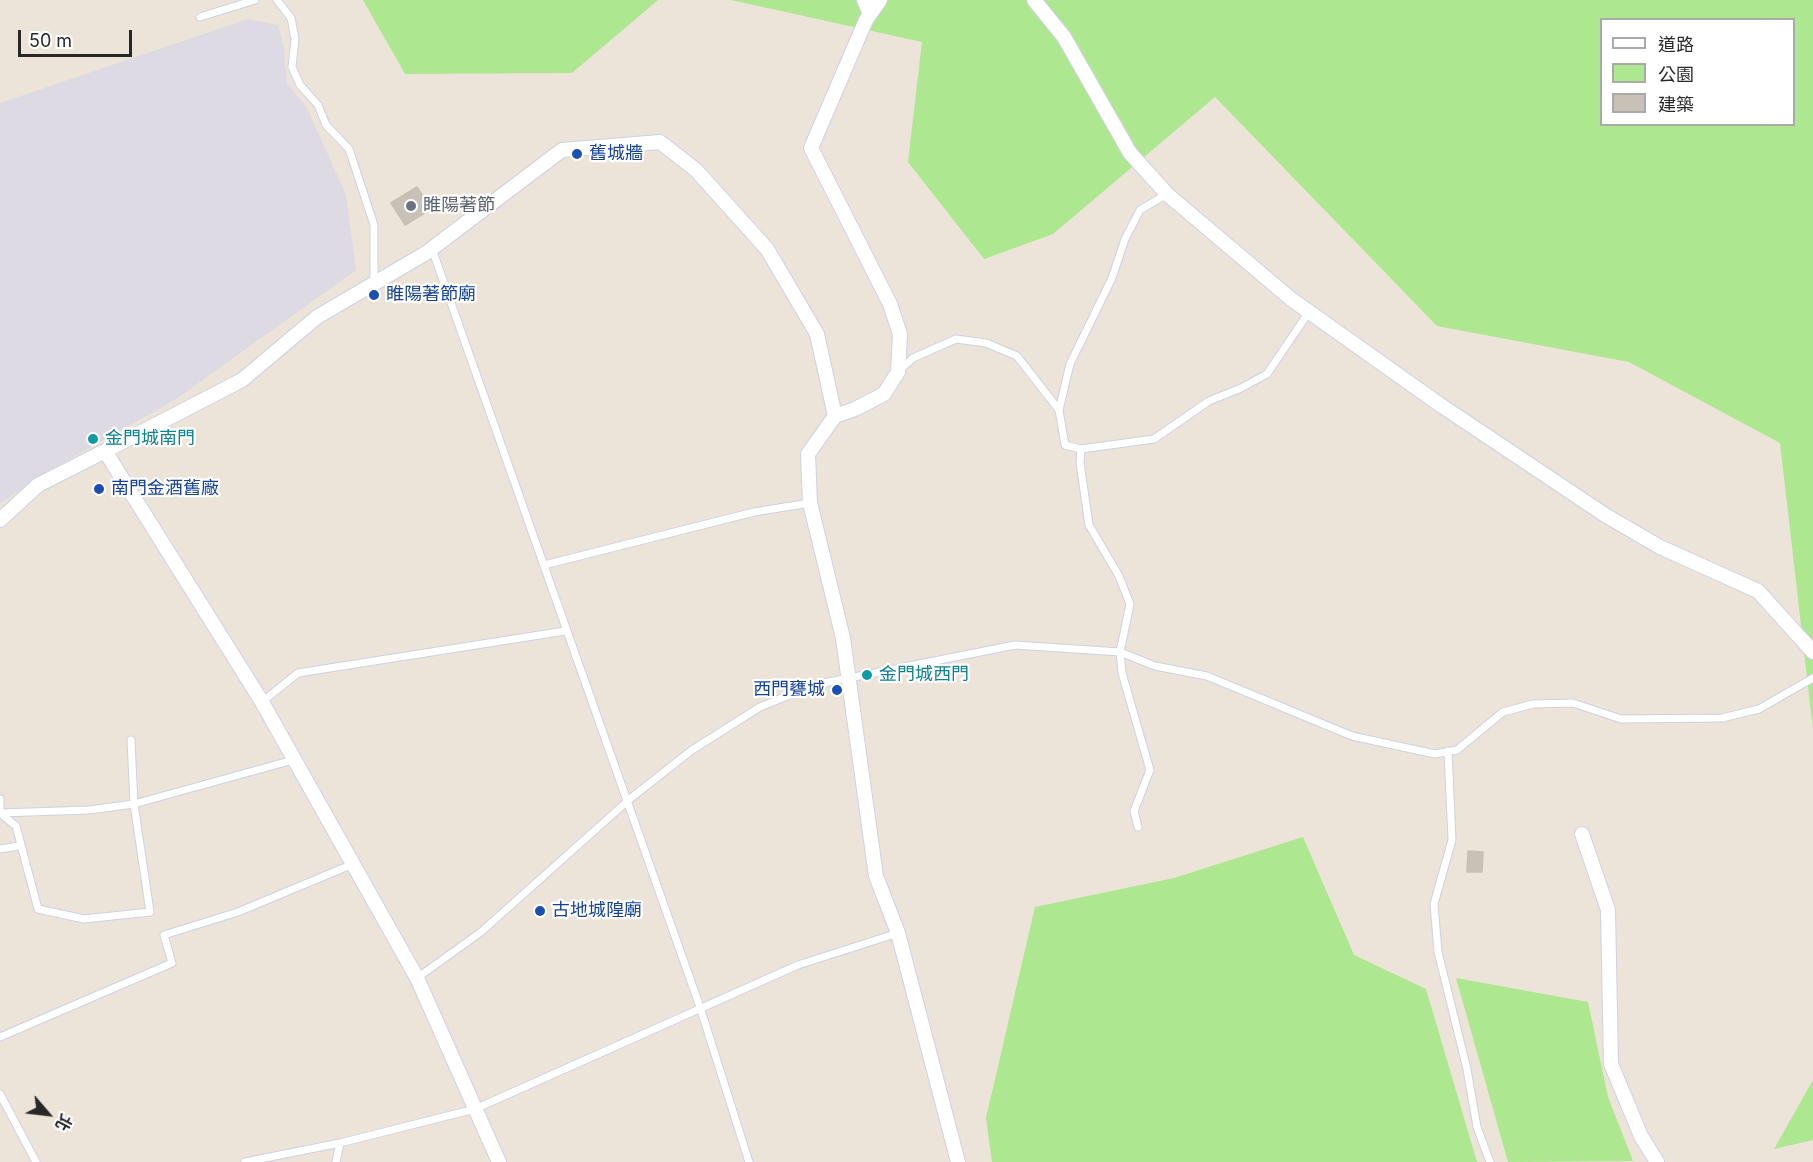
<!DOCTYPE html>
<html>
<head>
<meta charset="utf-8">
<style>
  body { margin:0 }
  #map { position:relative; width:1813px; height:1162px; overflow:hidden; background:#ece4d8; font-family:Inter,"Noto Sans TC",sans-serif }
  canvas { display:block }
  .legend { position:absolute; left:1600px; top:18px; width:195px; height:108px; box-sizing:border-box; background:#fff; border:2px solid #a9a9a9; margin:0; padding:8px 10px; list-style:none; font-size:18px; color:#282828 }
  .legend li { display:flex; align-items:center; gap:12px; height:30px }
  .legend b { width:30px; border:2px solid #a9a9a9 }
  .north { position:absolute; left:18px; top:1084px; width:60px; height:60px; -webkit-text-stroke:4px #fff; paint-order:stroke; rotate:118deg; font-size:16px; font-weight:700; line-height:24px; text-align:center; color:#282828 }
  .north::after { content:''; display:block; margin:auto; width:21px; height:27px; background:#282828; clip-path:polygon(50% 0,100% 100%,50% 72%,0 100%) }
  .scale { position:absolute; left:18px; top:30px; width:114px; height:27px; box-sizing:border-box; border:3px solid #282828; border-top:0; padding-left:8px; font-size:18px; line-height:21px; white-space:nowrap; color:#282828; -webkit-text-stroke:4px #fff; paint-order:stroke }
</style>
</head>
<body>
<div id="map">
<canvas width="1813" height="1162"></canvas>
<ul class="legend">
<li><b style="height:8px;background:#fff"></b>道路</li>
<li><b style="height:16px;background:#ade790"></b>公園</li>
<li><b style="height:16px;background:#c7c1b8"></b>建築</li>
</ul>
<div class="north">北</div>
<div class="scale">50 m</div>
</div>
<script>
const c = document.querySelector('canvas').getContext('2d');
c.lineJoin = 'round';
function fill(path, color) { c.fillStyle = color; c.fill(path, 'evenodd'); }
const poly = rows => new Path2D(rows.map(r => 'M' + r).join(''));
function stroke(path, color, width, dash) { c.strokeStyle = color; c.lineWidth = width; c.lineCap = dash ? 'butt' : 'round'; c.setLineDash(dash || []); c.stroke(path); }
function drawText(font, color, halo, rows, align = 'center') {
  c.font = font + ' Inter,"Noto Sans TC",sans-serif'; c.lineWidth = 4.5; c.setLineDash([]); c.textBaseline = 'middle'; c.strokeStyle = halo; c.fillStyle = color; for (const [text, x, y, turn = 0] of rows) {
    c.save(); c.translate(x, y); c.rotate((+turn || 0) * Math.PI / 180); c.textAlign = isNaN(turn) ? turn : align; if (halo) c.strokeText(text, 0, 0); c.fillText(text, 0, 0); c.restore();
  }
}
fill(poly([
  [248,19,278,25,284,48,287,83,307,108,346,195,356,270,178,398,43,474,0,504,0,103]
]), '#dddae3');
fill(poly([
  [363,0,658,0,572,73,405,74],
  [731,0,1813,0,1813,729,1780,443,1629,362,1437,326,1215,97,1053,234,984,259,908,162,922,42],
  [1602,20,1794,20,1794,124,1602,124],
  [1303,837,1354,955,1426,989,1477,1162,992,1162,986,1118,1035,907,1174,878],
  [1456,978,1588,1002,1608,1097,1633,1161,1508,1162],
  [1813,1080,1813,1140,1774,1149]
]), '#ade790');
const building = poly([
  [417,187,431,209,405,225,391,203,417,187],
  [1468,851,1483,852,1482,872,1467,872,1468,851]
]);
fill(building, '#c7c1b8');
stroke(building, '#c7c0b2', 1.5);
const lane = poly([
  [277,0,291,18,295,39,292,67,300,85,318,105,326,125,349,149,374,225,374,284],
  [200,17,255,0],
  [432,249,700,1007,749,1162],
  [900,370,913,358,956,339,986,343,1017,356,1059,410],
  [1081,449,1065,445,1059,410,1070,364,1112,278,1125,239,1140,210,1167,194],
  [544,565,754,512,810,503],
  [262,702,298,673,565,631],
  [1448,751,1452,840,1434,904,1438,952,1467,1069,1477,1127,1490,1162],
  [0,799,0,813,16,826,38,909,84,919,150,912,134,804,131,740],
  [0,813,89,810,134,804,293,760],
  [1138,827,1134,811,1150,770,1122,673,1120,652,1130,604,1119,576,1089,525,1080,463,1081,449,1154,439,1209,401,1241,388,1267,374,1309,312],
  [0,849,19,846],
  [417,978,481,932,631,798,692,750,760,707,814,685,1015,645,1120,652,1155,666,1207,676,1352,736,1435,754,1457,750,1503,712,1533,704,1573,703,1621,719,1722,718,1759,709,1813,678],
  [0,1037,172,963,164,935,238,912,353,864],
  [0,1094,36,1162],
  [245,1162,340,1143,475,1109,798,965,898,933],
  [336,1162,340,1143]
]);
const street = poly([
  [864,0,870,14],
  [1034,0,1064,37,1130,153,1167,194,1291,299,1439,404,1605,515,1660,547,1758,591,1813,652],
  [835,416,855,409,884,394,898,372,900,334,890,304,811,148,866,20,880,0],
  [105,451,242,380,317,317,426,253,562,150,660,142,696,170,767,249,817,334,835,416,808,454,810,503,843,638,876,876,898,933,958,1162],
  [0,520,38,485,105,451,262,702,417,978,499,1162],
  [1582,834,1608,910,1611,1064,1641,1136,1657,1162]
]);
stroke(lane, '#ced1e3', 9);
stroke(street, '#ced1e3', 16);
stroke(lane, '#fff', 7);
stroke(street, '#fff', 14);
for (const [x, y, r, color] of [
  [577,154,6,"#1a4fb4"],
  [411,206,6,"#6b7280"],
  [374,295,6,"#1a4fb4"],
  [93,439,6,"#0f9aa8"],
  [99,489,6,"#1a4fb4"],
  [867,675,6,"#0f9aa8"],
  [837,690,6,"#1a4fb4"],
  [540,911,6,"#1a4fb4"]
]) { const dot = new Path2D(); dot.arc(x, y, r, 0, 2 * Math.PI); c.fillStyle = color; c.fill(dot); stroke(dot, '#fff', 2); }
drawText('18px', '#164399', '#fff', [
  ["舊城牆",589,154],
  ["睢陽著節廟",386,295],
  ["南門金酒舊廠",111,489],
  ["西門甕城",825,690,"right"],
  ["古地城隍廟",552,911]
], 'left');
drawText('18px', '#5b616d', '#fff', [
  ["睢陽著節",423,206]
], 'left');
drawText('18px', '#0d838f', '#fff', [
  ["金門城南門",105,439],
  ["金門城西門",879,675]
], 'left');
</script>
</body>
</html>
